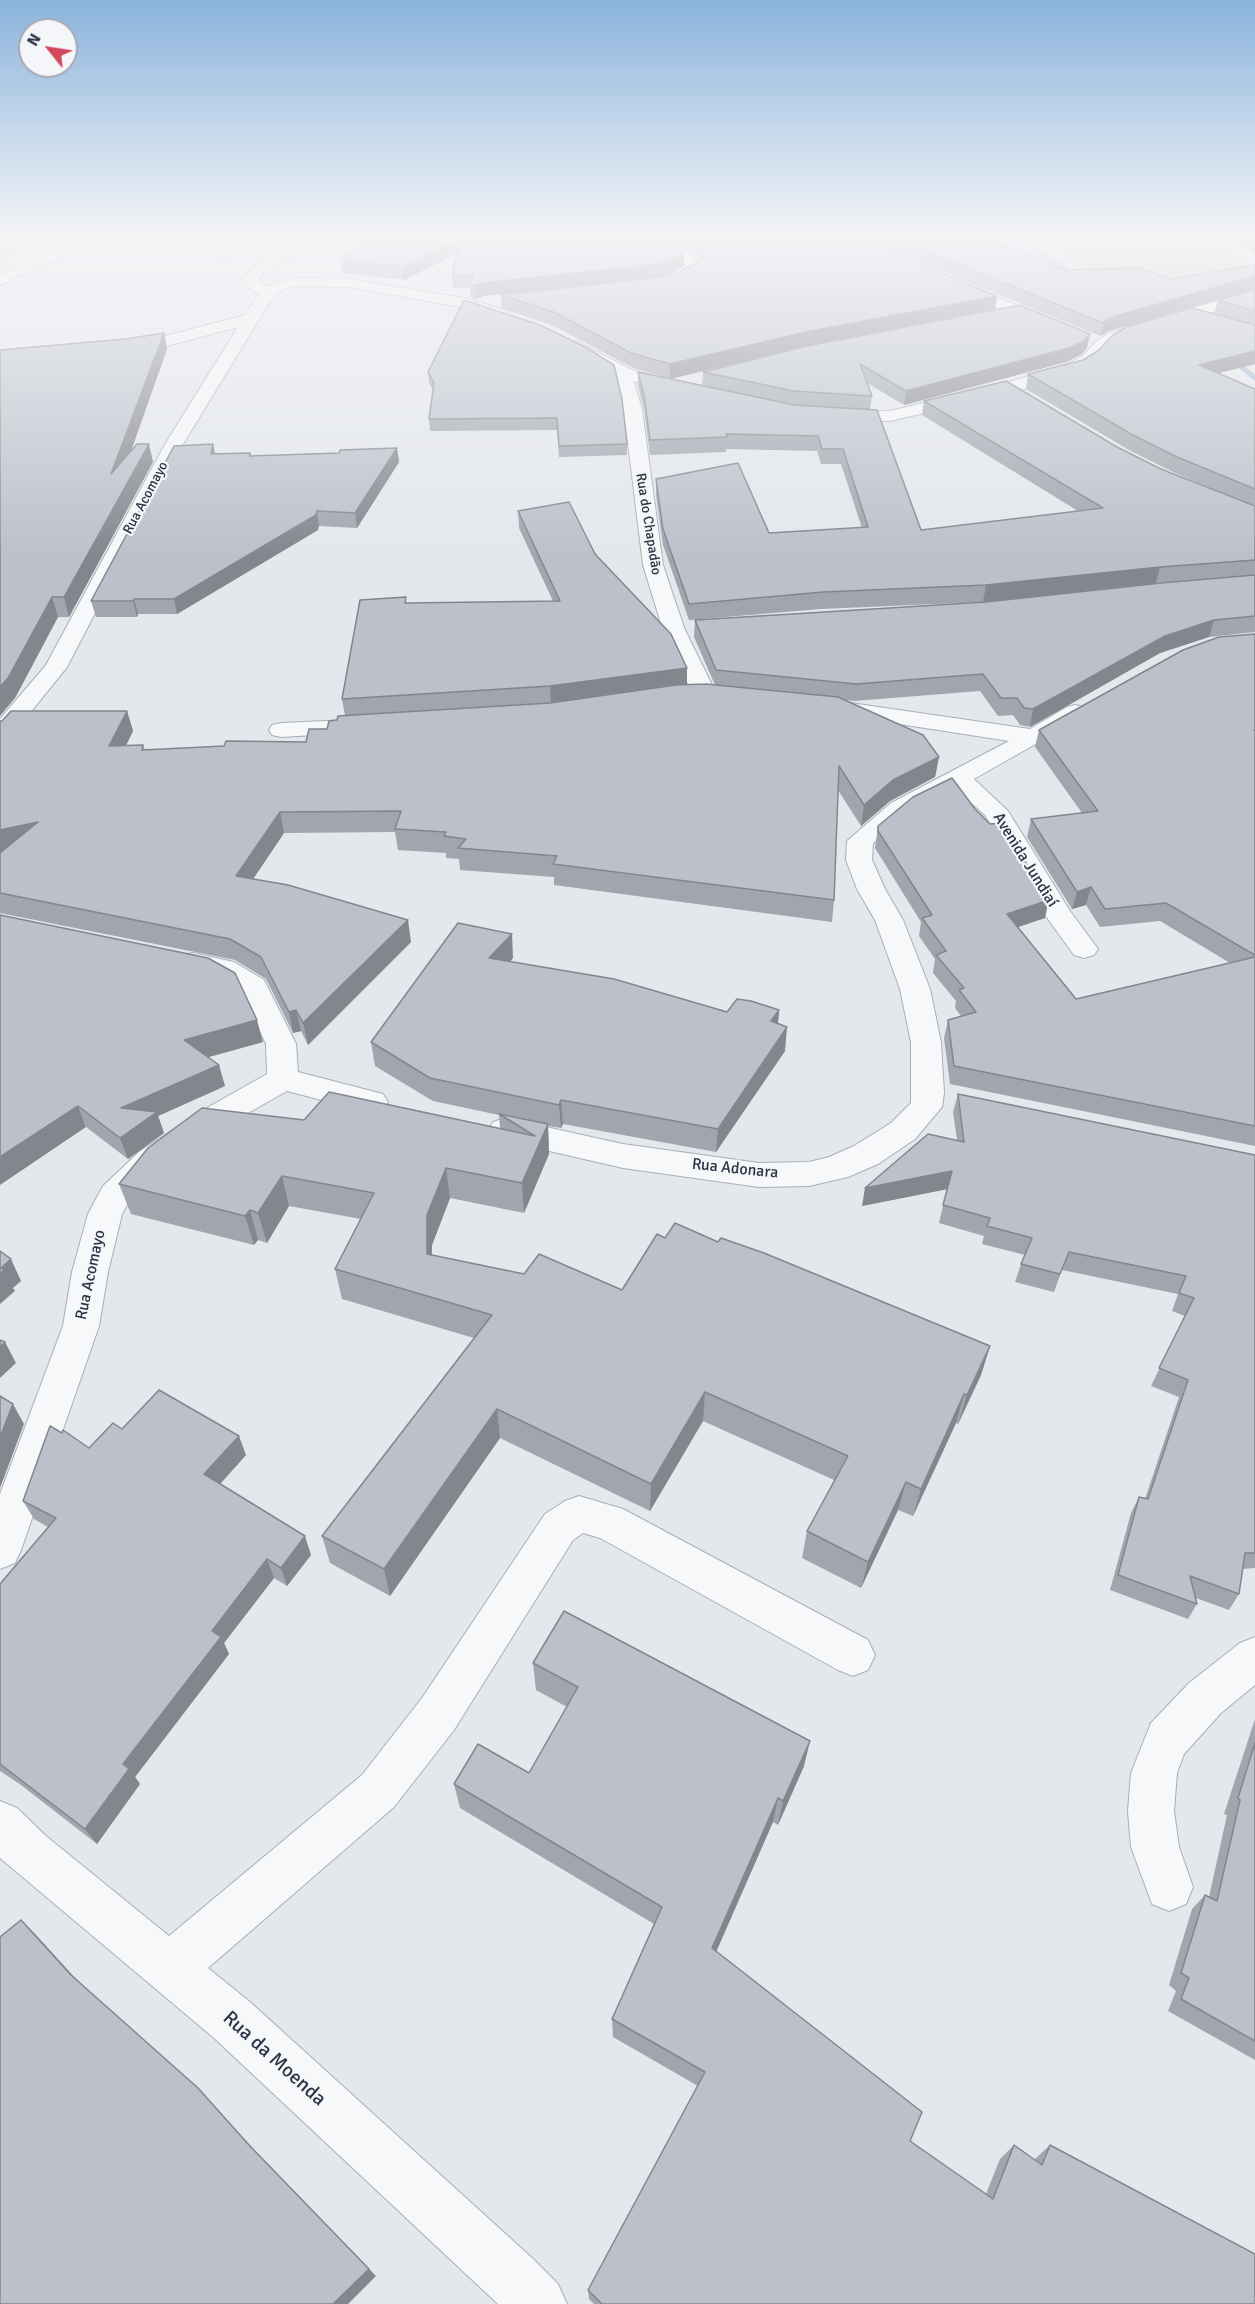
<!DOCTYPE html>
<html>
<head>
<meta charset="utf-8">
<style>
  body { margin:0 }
  #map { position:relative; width:1255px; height:2304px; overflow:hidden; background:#e4e7ec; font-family:Signika,sans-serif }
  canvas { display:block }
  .north { position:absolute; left:18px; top:18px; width:60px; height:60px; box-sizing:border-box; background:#f4f6f9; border:2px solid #a4a8b1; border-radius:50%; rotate:300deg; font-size:16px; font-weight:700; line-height:24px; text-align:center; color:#2b3445 }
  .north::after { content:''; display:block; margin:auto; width:21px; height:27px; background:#d1495b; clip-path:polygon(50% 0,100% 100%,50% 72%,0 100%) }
</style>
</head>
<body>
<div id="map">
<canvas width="1255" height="2304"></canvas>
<div class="north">N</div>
</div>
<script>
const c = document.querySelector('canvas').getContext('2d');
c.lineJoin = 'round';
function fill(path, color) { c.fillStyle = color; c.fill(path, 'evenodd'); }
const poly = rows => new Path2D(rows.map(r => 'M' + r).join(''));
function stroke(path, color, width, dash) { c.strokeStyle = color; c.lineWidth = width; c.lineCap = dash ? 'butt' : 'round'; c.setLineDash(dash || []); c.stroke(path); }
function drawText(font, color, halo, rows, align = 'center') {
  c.font = font + ' Signika,sans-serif'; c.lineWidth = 4.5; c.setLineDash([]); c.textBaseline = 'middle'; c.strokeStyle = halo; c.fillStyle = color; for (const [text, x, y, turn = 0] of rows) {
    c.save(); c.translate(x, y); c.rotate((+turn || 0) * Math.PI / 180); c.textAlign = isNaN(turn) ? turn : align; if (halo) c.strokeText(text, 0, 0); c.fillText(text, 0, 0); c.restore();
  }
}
fill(poly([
  [1049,235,1212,235,1255,273,1255,277,1090,281],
  [0,238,43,242,0,262]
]), '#c9d6c5');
fill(poly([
  [998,235,1006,235,1092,279,1087,280,998,235],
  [1228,353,1255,375,1255,381,1225,357,1228,353]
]), '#9fb4cc');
const minor = poly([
  [65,235,134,235,205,240,218,235,241,235,258,240,260,243,254,251,226,257,201,252,199,248,72,239,65,235],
  [235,242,244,245,226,249,214,246,235,242],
  [327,235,349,235,347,238,304,250,273,264,258,279,267,287,276,282,298,278,349,279,469,299,509,312,512,315,504,320,466,308,349,287,298,286,285,289,273,296,182,446,67,667,9,739,0,741,0,719,46,665,164,446,238,327,159,348,121,354,113,349,115,346,158,338,245,315,259,294,250,289,243,279,245,276,263,258,294,244,327,235],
  [660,235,696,258,703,267,701,270,689,279,658,288,653,287,651,284,653,281,679,273,688,266,654,242,652,239,654,236,660,235],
  [78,243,101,245,108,249,101,253,68,253,0,285,0,275,59,246,78,243],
  [954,281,1057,321,1059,324,1051,329,1045,327,949,288,947,285,949,282,954,281],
  [1255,290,1255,300,1122,339,1107,348,1095,362,1079,372,1014,392,890,421,834,422,828,421,825,417,828,413,834,412,890,411,1003,384,1067,364,1083,356,1095,342,1110,333,1255,290],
  [576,341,630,369,689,386,692,390,689,394,683,395,634,381,642,410,663,565,674,598,685,630,714,689,745,692,749,697,745,702,737,704,705,702,697,700,693,695,663,630,643,565,624,410,616,375,570,349,568,346,570,343,576,341],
  [830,700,1030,729,1067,707,1075,705,1083,707,1087,712,1083,717,974,779,1008,811,1070,911,1098,949,1094,955,1084,958,1074,955,1045,915,985,815,956,789,909,813,873,843,872,860,885,889,903,920,930,989,941,1042,944,1093,942,1107,915,1139,878,1164,848,1177,809,1186,759,1187,623,1168,493,1138,489,1130,493,1122,505,1118,623,1144,759,1163,809,1162,829,1157,854,1146,891,1123,911,1103,911,1042,900,989,875,920,857,889,846,860,847,841,891,803,1009,741,822,712,818,707,822,702,830,700],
  [372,719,381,721,384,726,381,731,281,737,272,735,269,730,272,725,281,723,372,719],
  [193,953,234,962,264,980,296,1044,298,1072,383,1094,388,1102,383,1110,372,1113,287,1091,227,1125,163,1170,128,1203,122,1214,108,1272,99,1326,21,1550,15,1563,0,1569,0,1494,63,1326,72,1272,88,1214,98,1195,103,1186,139,1152,205,1109,267,1074,266,1044,242,993,215,976,183,969,178,962,183,955,193,953],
  [579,1496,623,1509,868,1640,875,1655,868,1670,853,1676,838,1670,600,1538,583,1533,573,1540,454,1730,394,1807,208,1968,250,2002,532,2258,558,2284,567,2304,498,2304,214,2038,0,1858,0,1801,17,1808,46,1836,169,1936,362,1775,422,1698,545,1514,565,1501,579,1496],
  [1255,1637,1255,1685,1221,1713,1184,1754,1177,1773,1174,1811,1179,1847,1193,1887,1186,1904,1169,1911,1152,1904,1131,1847,1128,1811,1131,1773,1151,1723,1189,1683,1240,1643,1255,1637]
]);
stroke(minor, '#a9aeb7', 2);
fill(minor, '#f7f8fa');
fill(poly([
  [373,235,684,253,684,266,668,275,677,273,700,261,697,256,666,235,849,235,995,309,804,346,671,379,702,385,703,372,1087,348,1082,354,1066,362,904,405,867,383,872,396,870,409,921,530,1078,511,922,415,924,401,1117,447,1161,469,1224,494,1173,472,1129,450,1026,389,1028,374,1083,360,1214,314,1218,300,1255,290,1255,364,1219,373,1255,389,1255,632,1209,637,1160,653,1030,727,1020,725,1013,715,998,716,980,691,854,701,846,700,939,757,935,777,890,801,861,826,838,790,834,900,832,922,554,885,554,877,460,870,459,859,446,858,446,853,398,850,395,832,284,833,253,879,411,942,308,1045,301,1031,293,1033,266,979,235,960,0,913,0,721,127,711,133,731,126,746,143,745,145,750,306,742,327,729,337,720,345,715,342,699,407,603,553,601,519,528,518,511,595,554,687,685,715,685,694,637,695,620,986,602,1244,576,1156,583,983,602,821,609,689,620,663,545,656,495,656,479,769,533,862,528,841,464,821,464,817,451,726,449,726,452,650,455,644,410,638,386,638,372,667,378,631,367,554,326,501,308,501,295,660,277,483,296,476,299,471,298,470,288,453,288,452,275,456,254,404,280,342,273,340,260],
  [854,235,981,235,1066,270,1172,279,1255,265,1255,289,1109,331,1100,336],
  [1233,235,1255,235,1255,255],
  [164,333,167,349,131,451,153,462,69,617,58,617,15,698,125,339],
  [428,372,627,444,627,455,559,457,557,430,430,431,429,419,433,390,429,383],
  [397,448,399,462,357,528,319,526,318,530,177,614,138,614,137,617,96,617,91,601,215,454,250,453,251,456,339,453],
  [1255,634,1255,1146,950,1084,944,1038,948,1020,961,1016,955,1008,956,1001,933,973,935,959,919,936,921,922,875,848,878,826,1045,918,1018,927,1076,999,1230,963,1160,921,1100,927,1086,905,1072,909,1027,837,1031,819,1082,813,1035,747,1039,730],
  [0,915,263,1042,208,1057,225,1086,158,1116,164,1133,128,1159,86,1127],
  [513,958,510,962,727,1012,779,1010,778,1024,785,1051,716,1152,563,1124,561,1128,548,1126,549,1154,524,1213,450,1198,432,1245,432,1255,524,1274,622,1290,665,1238,718,1242,990,1346,981,1375,958,1424,956,1423,913,1516,898,1510,861,1588,802,1558,807,1531,834,1480,703,1421,650,1511,500,1438,390,1596,330,1563,322,1536,474,1338,342,1299,335,1269,361,1219,289,1206,267,1243,258,1240,254,1245,131,1214,119,1184,304,1120,500,1128,499,1115,433,1101,375,1066,371,1042],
  [958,1094,1255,1155,1255,1568,1243,1569,1239,1594,1229,1610,1196,1598,1197,1604,1188,1619,1110,1590,1131,1513,1139,1497,1145,1499,1179,1397,1151,1386,1185,1316,1172,1311,1178,1294,1062,1270,1054,1292,1015,1282,1021,1264,1025,1255,982,1244,984,1236,939,1223,947,1189,862,1206,957,1140,953,1112],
  [122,1429,246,1455,220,1484,311,1555,287,1586,274,1578,224,1643,229,1654,135,1777,140,1784,97,1844,21,1785,0,1771,0,1584,48,1527,34,1519,23,1501,89,1448],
  [533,1663,804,1766,778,1825,773,1822,716,1952,910,2141,986,2194,1000,2159,1014,2145,1034,2160,1050,2145,1255,2304,594,2304,589,2299,588,2290,698,2086,613,2037,612,2019,654,1924,460,1808,454,1784,529,1773,567,1707,536,1690],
  [1255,1719,1255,2060,1168,2011,1176,1991,1169,1985,1192,1909,1205,1895,1209,1897,1227,1815,1224,1814]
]), '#a1a5ae');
fill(poly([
  [460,239,461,251,404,280,403,267],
  [684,253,684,266,666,276,483,296,476,299,475,285,482,283],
  [1255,276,1255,289,1109,331,1100,336,1103,323,1112,317],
  [997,296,995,309,804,346,670,379,670,364,806,332],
  [164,333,167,349,116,493,111,474],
  [1090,334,1087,348,1082,354,1066,362,904,405,906,391],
  [1255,351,1255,364,1195,379,1199,365],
  [149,444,153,462,69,617,64,597],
  [213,444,216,458,211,454],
  [397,448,399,462,357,528,355,513],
  [317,511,319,526,318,530,177,614,174,599],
  [1160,567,1156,583,983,602,986,585],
  [52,597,58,617,15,698,0,716,0,687],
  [134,599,138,614,137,617,133,601],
  [1214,620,1209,637,1160,653,1030,727,1033,709,1165,636],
  [687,668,687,686,551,705,550,686],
  [127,711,133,731,115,767,109,746],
  [939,757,935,777,890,801,861,826,864,805,893,780],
  [280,812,284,833,241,897,236,876],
  [38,822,0,853,0,830],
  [1091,887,1086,905,1072,909,1077,892],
  [1049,900,1045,918,1003,932,1007,914],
  [408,920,411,942,308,1045,303,1023],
  [512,934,513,958,491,982,489,958],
  [296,1010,301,1031,293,1033,289,1012],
  [779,1010,777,1034,771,1021],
  [257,1020,263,1042,191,1062,184,1040],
  [787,1027,785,1051,716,1152,718,1129],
  [219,1065,225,1086,158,1116,164,1133,128,1159,120,1138,121,1108],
  [561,1100,563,1124,561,1128,559,1105],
  [78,1106,86,1127,0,1185,0,1157],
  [548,1124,549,1154,524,1213,522,1183],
  [446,1168,450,1198,432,1245,431,1284,427,1254,427,1215],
  [952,1171,948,1189,862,1206,865,1188],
  [282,1176,289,1206,267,1243,258,1213],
  [250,1210,258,1240,254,1245,245,1216],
  [11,1259,21,1281,13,1288,15,1291,0,1304,0,1274,1,1268],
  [5,1342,16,1363,0,1378,0,1347],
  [990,1346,981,1375,958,1424,967,1395],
  [705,1392,703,1421,650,1511,651,1484],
  [964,1394,956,1423,913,1516,921,1489],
  [13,1404,24,1424,0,1488,0,1437],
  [497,1409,500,1438,390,1596,384,1569],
  [239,1436,246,1455,212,1493,204,1474],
  [906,1482,898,1510,861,1588,868,1562],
  [305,1536,311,1555,287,1586,281,1568],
  [267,1559,274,1578,224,1643,229,1654,135,1777,140,1784,97,1844,85,1829,123,1764,212,1631],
  [810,1741,804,1766,778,1825,783,1801],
  [778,1798,773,1822,709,1968,712,1948],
  [21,1920,37,1936,85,1989,71,1975],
  [198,2088,259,2155,376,2276,348,2304,333,2304]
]), '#83868d');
const building = poly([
  [373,235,661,235,684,253,667,263,482,283,475,285,470,284,474,275,452,275,460,239,403,267,340,260,373,235],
  [685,235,849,235,997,296,806,332,670,364,631,353,554,312,501,295,653,278,677,273,702,260,704,255,698,243,685,235],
  [886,235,981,235,1066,270,1138,268,1172,279,1255,265,1255,276,1112,317,1103,323,886,235],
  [1255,290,1255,311,1218,300,1255,290],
  [464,300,540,325,587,348,614,365,622,399,627,444,559,446,557,418,429,419,434,383,428,372,464,300],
  [1020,305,1090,334,1084,341,1069,348,906,391,860,364,872,396,794,391,703,372,807,346,1020,305],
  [1192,308,1255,325,1255,351,1199,365,1255,389,1255,489,1177,457,1133,435,1028,374,1083,360,1099,350,1112,336,1126,327,1192,308],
  [164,333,111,474,137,444,149,444,64,597,52,597,8,678,0,687,0,350,125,339,164,333],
  [638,372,794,405,877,410,921,530,1103,508,924,401,1006,381,1117,447,1161,469,1255,506,1255,560,1160,567,986,585,823,592,689,604,663,529,656,479,738,463,769,533,868,527,843,449,822,449,818,436,726,434,727,437,650,440,644,395,638,372],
  [213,444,211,454,250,453,250,456,339,453,340,450,397,448,355,513,317,511,316,515,174,599,134,599,133,601,91,601,174,446,213,444],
  [569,502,595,554,671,634,687,668,550,686,342,699,360,600,406,597,405,603,560,601,518,511,569,502],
  [1255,575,1255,616,1214,620,1165,636,1033,709,1024,708,1017,698,1001,698,983,674,856,684,716,670,695,620,986,602,1161,583,1255,575],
  [1255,634,1255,729,1254,730,1255,731,1255,955,1166,903,1105,909,1091,887,1077,892,1031,819,1098,811,1039,730,1183,650,1219,637,1255,634],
  [706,684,838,697,923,735,939,757,893,780,864,805,839,766,834,900,553,864,557,856,458,848,466,839,444,836,446,832,395,829,401,811,280,812,236,876,288,885,408,920,303,1023,296,1010,289,1012,261,957,230,939,0,893,0,853,38,822,0,830,0,721,2,721,11,711,127,711,109,746,143,745,142,750,224,746,226,741,306,742,309,729,327,729,329,721,337,720,338,716,550,703,676,685,706,684],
  [952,778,975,809,990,824,1001,823,1049,900,1007,914,1076,999,1255,957,1255,1126,954,1066,948,1020,976,1012,959,990,964,988,936,955,946,951,922,918,932,915,878,831,878,826,913,797,952,778],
  [0,915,208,958,235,973,257,1020,184,1040,219,1065,121,1108,157,1112,120,1138,78,1106,0,1157,0,915],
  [458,923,512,934,489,958,614,979,727,1012,737,999,751,1001,779,1010,771,1021,787,1027,718,1129,561,1100,559,1105,430,1078,371,1042,458,923],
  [329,1092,535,1136,499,1114,548,1124,522,1183,446,1168,427,1215,427,1254,524,1274,539,1254,622,1290,657,1234,665,1238,675,1223,718,1242,721,1238,764,1253,990,1346,967,1395,964,1394,921,1489,906,1482,868,1562,807,1531,848,1456,705,1392,651,1484,497,1409,384,1569,322,1536,492,1315,335,1269,374,1193,282,1176,258,1213,250,1210,245,1216,119,1184,148,1148,202,1108,304,1120,329,1092],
  [958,1094,1255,1155,1255,1553,1245,1553,1239,1594,1190,1576,1197,1604,1118,1575,1139,1497,1148,1499,1188,1380,1159,1368,1194,1298,1179,1293,1186,1276,1069,1252,1060,1274,1021,1264,1032,1238,987,1226,990,1218,943,1205,952,1171,865,1188,928,1134,964,1142,958,1094],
  [0,1251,11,1259,1,1268,4,1270,0,1274,0,1251],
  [0,1340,5,1342,0,1347,0,1340],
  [159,1390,239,1436,204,1474,305,1536,281,1568,267,1559,212,1631,221,1637,123,1764,129,1769,85,1829,0,1764,0,1584,56,1518,23,1501,50,1426,62,1433,63,1430,89,1448,113,1423,122,1429,159,1390],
  [0,1396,13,1404,0,1437,0,1396],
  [564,1611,810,1741,783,1801,778,1798,712,1948,922,2112,910,2141,993,2199,1014,2145,1042,2165,1050,2145,1255,2254,1255,2304,602,2304,588,2290,705,2072,612,2019,662,1907,454,1784,478,1744,529,1773,578,1687,533,1663,564,1611],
  [1255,1743,1255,2041,1181,1999,1189,1978,1181,1973,1205,1895,1217,1901,1240,1800,1238,1798,1255,1743],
  [21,1920,71,1975,198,2088,248,2144,369,2269,333,2304,0,2304,0,1937,21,1920]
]);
fill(building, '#bbc0ca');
stroke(building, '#83868d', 1.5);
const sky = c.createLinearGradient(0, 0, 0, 558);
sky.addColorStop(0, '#8bb4dd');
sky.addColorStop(0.42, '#f3f4f6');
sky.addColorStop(1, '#f3f4f600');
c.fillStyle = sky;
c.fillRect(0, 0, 1255, 558);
drawText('14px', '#2b3445', '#f4f6f9', [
  ["Rua Acomayo",146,498,-62],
  ["Rua do Chapadão",648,524,81]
]);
drawText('16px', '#2b3445', '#f4f6f9', [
  ["Avenida Jundiaí",1025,860,58],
  ["Rua Adonara",735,1169,6],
  ["Rua Acomayo",91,1275,-78]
]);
drawText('20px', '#2b3445', '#f4f6f9', [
  ["Rua da Moenda",274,2059,42]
]);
</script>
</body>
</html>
